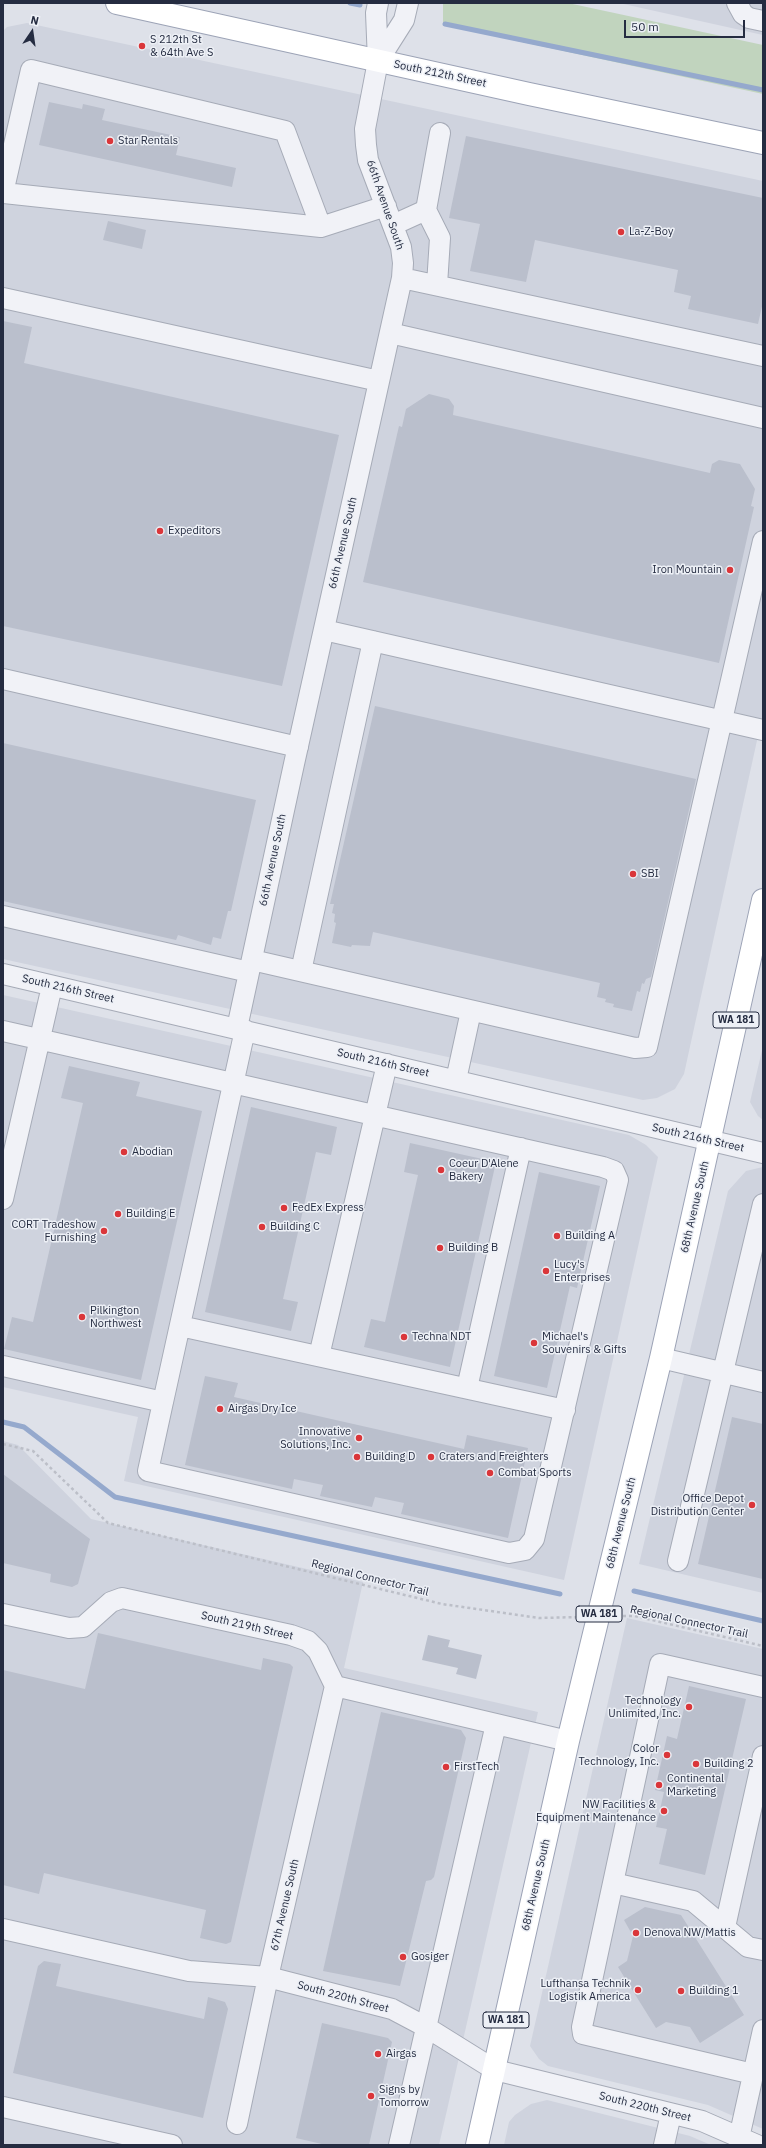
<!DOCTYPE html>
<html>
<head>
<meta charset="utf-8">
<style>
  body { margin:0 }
  #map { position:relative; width:766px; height:2148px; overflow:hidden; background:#dee1e9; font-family:"IBM Plex Sans",sans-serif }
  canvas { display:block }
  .frame { position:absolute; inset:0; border:4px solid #252c41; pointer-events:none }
  .north { position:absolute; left:12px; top:12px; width:40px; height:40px; -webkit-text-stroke:3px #edf0f6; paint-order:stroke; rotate:13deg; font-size:11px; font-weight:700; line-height:16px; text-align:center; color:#252c41 }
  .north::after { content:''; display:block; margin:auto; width:14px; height:18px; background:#252c41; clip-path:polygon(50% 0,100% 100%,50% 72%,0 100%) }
  .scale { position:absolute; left:624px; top:20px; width:121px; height:18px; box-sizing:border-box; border:2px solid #252c41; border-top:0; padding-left:5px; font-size:12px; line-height:14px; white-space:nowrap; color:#252c41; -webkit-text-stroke:3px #edf0f6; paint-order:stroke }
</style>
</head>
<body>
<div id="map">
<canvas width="766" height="2148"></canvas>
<div class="frame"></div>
<div class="north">N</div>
<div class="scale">50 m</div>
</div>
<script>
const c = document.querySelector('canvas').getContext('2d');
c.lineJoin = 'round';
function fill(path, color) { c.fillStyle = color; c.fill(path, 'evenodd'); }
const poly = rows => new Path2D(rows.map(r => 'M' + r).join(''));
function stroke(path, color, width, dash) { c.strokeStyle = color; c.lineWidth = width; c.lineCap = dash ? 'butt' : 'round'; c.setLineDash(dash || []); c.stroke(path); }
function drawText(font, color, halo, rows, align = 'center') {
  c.font = font + ' "IBM Plex Sans",sans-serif'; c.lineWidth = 3; c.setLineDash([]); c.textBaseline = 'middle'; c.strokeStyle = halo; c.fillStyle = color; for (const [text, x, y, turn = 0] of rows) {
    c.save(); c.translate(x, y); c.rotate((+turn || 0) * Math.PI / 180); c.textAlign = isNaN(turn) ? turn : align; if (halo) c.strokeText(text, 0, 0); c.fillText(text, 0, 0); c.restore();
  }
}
fill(poly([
  [619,3,763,3,763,35],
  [27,23,763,181,763,713,684,1074,675,1089,657,1098,643,1100,3,959,3,31,7,27],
  [3,995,629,1135,646,1145,658,1157,564,1580,124,1481,138,1417,3,1387],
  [763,1046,763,1120,758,1116,750,1102],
  [763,1167,763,1593,639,1564,728,1191,746,1171],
  [3,1441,18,1445,91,1519,363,1582,344,1668,538,1712,439,2145,3,2145],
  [627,1618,763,1649,763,2129,708,2105,548,2066,539,2059,530,2046],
  [547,2100,690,2136,711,2145,504,2145,509,2122,515,2115,531,2104]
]), '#cfd3de');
fill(poly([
  [446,3,568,3,763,45,763,94,443,25,443,4]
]), '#c1d4be');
stroke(poly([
  [350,3,360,5],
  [445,24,763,90],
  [3,1422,24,1427,115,1497,560,1594],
  [634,1591,763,1621]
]), '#95a9cd', 5);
fill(poly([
  [49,102,82,109,83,104,105,109,102,120,180,137,176,155,236,168,232,187,39,145],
  [466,136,763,198,763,302,758,324,688,309,691,296,674,292,678,270,535,240,526,282,470,271,480,224,449,218],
  [108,221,146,230,142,249,103,240],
  [3,321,32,327,24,363,339,435,282,686,3,626],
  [429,394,449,399,454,406,453,415,710,473,712,464,719,460,740,464,755,489,751,506,754,507,719,663,363,582,399,426,402,427,406,409],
  [375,706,696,779,651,977,646,979,644,984,642,983,640,992,637,991,632,1011,613,1007,614,1004,605,1002,606,999,597,997,600,983,373,932,370,946,352,945,351,947,332,943,336,923,334,922,335,914,332,913,334,904,330,904],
  [3,743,256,800,231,911,228,911,221,939,213,937,211,945,178,935,176,940,3,901],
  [69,1066,140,1082,136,1096,202,1111,141,1380,4,1349,12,1317,33,1322,83,1103,61,1098],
  [251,1107,337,1127,331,1155,316,1152,283,1299,298,1302,291,1331,205,1312],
  [410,1143,496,1162,450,1367,364,1347,371,1319,385,1322,418,1175,404,1172],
  [539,1172,600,1186,577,1288,570,1286,547,1388,494,1376],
  [205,1376,238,1383,234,1397,464,1449,467,1435,528,1448,508,1538,401,1514,404,1503,375,1497,372,1507,320,1496,323,1485,294,1479,292,1489,185,1465],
  [732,1417,763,1424,763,1579,698,1564],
  [3,1474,90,1539,78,1584,72,1587,50,1582,51,1574,3,1563],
  [98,1633,261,1670,263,1658,290,1664,293,1667,231,1942,226,1944,200,1938,206,1910,44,1873,39,1894,3,1885,3,1670,85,1689],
  [428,1635,450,1640,448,1647,482,1655,476,1679,456,1674,458,1668,422,1660],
  [689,1686,746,1699,705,1875,659,1864,667,1829,656,1827,664,1792,655,1790,667,1736,677,1739],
  [381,1712,461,1730,466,1738,434,1877,431,1880,426,1881,400,1986,323,1971],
  [645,1907,681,1915,744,2015,700,2043,690,2027,666,2022,656,2028,618,1967,627,1961,633,1936,624,1920],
  [44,1961,61,1964,56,1986,204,2019,208,1997,225,2002,228,2009,203,2118,13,2073,38,1966],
  [322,2023,388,2038,392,2042,369,2145,326,2145,296,2138]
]), '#babfcc');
const minor = poly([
  [737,3,743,14,749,18,763,21],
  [378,61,404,20,408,3],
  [3,193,31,70,285,131,321,227,386,206],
  [4,193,321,227],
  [426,210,440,238,437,285],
  [393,225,426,210,440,133],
  [402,278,763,356],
  [3,298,379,381],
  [390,333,763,418],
  [324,630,763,730],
  [3,679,298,747],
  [3,916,249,972],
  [252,960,635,1048,647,1047,763,541],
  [301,971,373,641],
  [3,974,763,1153],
  [237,1028,294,764,402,278,403,263,401,247,368,160,366,145,365,129,378,61,376,13,378,3],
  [3,1031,603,1167,614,1171,618,1180,534,1539,525,1550,509,1553,148,1471,163,1402,3,1366],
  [456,1080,471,1011],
  [3,1199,52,986],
  [180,1326,565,1410],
  [319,1356,387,1064],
  [661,1358,763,1382],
  [467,1388,521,1148],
  [163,1402,245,1030],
  [678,1561,763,1204],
  [3,1614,69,1628,83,1627,111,1602,122,1598,291,1635,308,1641,318,1651,335,1686,568,1741],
  [613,1883,660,1664,763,1687],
  [725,1927,763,1756],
  [3,1929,189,1971,268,1977,392,2009,426,2027,495,2070,702,2121,757,2145],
  [753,2074,583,2034,582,2027,613,1883,693,1901,748,1947,763,1950],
  [3,2107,172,2145],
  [237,2124,268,1977,335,1686],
  [739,2138,763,2030],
  [399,2145,496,1724],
  [664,2145,671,2114]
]);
const major = poly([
  [117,3,529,94,763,143],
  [477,2145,568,1741,661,1358,763,900]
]);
stroke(minor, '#a6abb7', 22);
stroke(major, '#9ca3b6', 24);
stroke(poly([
  [3,1444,33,1451,108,1523,442,1604,539,1618,580,1617],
  [617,1616,635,1616,763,1646]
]), '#bcbfc8', 2.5, [3, 3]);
stroke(minor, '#f1f2f7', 20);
stroke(major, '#fff', 22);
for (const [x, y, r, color] of [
  [142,46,4,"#da363a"],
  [110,141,4,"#da363a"],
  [621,232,4,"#da363a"],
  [160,531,4,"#da363a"],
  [730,570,4,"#da363a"],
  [633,874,4,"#da363a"],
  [124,1152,4,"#da363a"],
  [441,1170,4,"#da363a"],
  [284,1208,4,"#da363a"],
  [118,1214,4,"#da363a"],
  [262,1227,4,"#da363a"],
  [104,1231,4,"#da363a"],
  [557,1236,4,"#da363a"],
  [440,1248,4,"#da363a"],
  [546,1271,4,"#da363a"],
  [82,1317,4,"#da363a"],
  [404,1337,4,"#da363a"],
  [534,1343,4,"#da363a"],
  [220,1409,4,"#da363a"],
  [359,1438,4,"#da363a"],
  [357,1457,4,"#da363a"],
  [431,1457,4,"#da363a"],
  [490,1473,4,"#da363a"],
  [752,1505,4,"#da363a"],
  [689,1707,4,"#da363a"],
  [667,1755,4,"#da363a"],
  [696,1764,4,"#da363a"],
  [446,1767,4,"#da363a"],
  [659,1785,4,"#da363a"],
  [664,1811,4,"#da363a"],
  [636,1933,4,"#da363a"],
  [403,1957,4,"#da363a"],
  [638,1990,4,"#da363a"],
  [681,1991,4,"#da363a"],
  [378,2054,4,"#da363a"],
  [371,2096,4,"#da363a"]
]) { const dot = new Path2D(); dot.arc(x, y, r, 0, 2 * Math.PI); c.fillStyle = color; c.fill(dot); stroke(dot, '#edf0f6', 1.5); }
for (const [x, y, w] of [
  [736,1020,46],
  [599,1614,46],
  [506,2020,46]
]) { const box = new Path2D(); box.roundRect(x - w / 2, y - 8, w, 16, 3); c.fillStyle = '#edf0f6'; c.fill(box); stroke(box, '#252c41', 1); }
drawText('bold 10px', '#252c41', null, [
  ["WA 181",736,1020],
  ["WA 181",599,1614],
  ["WA 181",506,2020]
]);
drawText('11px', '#252c41', '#edf0f6', [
  ["S 212th St",150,40],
  ["& 64th Ave S",150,53],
  ["Star Rentals",118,141],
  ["La-Z-Boy",629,232],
  ["Expeditors",168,531],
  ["Iron Mountain",722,570,"right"],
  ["SBI",641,874],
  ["Abodian",132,1152],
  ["Coeur D'Alene",449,1164],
  ["Bakery",449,1177],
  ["FedEx Express",292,1208],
  ["Building E",126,1214],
  ["CORT Tradeshow",96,1225,"right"],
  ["Furnishing",96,1238,"right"],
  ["Building C",270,1227],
  ["Building A",565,1236],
  ["Building B",448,1248],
  ["Lucy's",554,1265],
  ["Enterprises",554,1278],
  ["Pilkington",90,1311],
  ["Northwest",90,1324],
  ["Techna NDT",412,1337],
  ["Michael's",542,1337],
  ["Souvenirs & Gifts",542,1350],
  ["Airgas Dry Ice",228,1409],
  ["Innovative",351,1432,"right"],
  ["Solutions, Inc.",351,1445,"right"],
  ["Building D",365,1457],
  ["Craters and Freighters",439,1457],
  ["Combat Sports",498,1473],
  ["Office Depot",744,1499,"right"],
  ["Distribution Center",744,1512,"right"],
  ["Technology",681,1701,"right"],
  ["Unlimited, Inc.",681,1714,"right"],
  ["Color",659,1749,"right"],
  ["Technology, Inc.",659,1762,"right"],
  ["Building 2",704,1764],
  ["FirstTech",454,1767],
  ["Continental",667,1779],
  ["Marketing",667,1792],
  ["NW Facilities &",656,1805,"right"],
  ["Equipment Maintenance",656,1818,"right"],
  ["Denova NW/Mattis",644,1933],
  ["Gosiger",411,1957],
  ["Lufthansa Technik",630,1984,"right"],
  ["Logistik America",630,1997,"right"],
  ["Building 1",689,1991],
  ["Airgas",386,2054],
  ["Signs by",379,2090],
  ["Tomorrow",379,2103]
], 'left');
drawText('11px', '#252c41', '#edf0f6', [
  ["South 212th Street",440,74,12],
  ["66th Avenue South",385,205,71],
  ["66th Avenue South",343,543,-77],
  ["66th Avenue South",273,860,-78],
  ["South 216th Street",68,989,13],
  ["South 216th Street",383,1063,13],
  ["South 216th Street",698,1138,13],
  ["68th Avenue South",695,1207,-77],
  ["68th Avenue South",621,1523,-76],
  ["Regional Connector Trail",370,1578,14],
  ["Regional Connector Trail",689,1622,12],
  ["South 219th Street",247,1626,13],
  ["68th Avenue South",536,1885,-77],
  ["67th Avenue South",285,1905,-77],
  ["South 220th Street",343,1997,15],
  ["South 220th Street",645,2107,14]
]);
</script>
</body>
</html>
